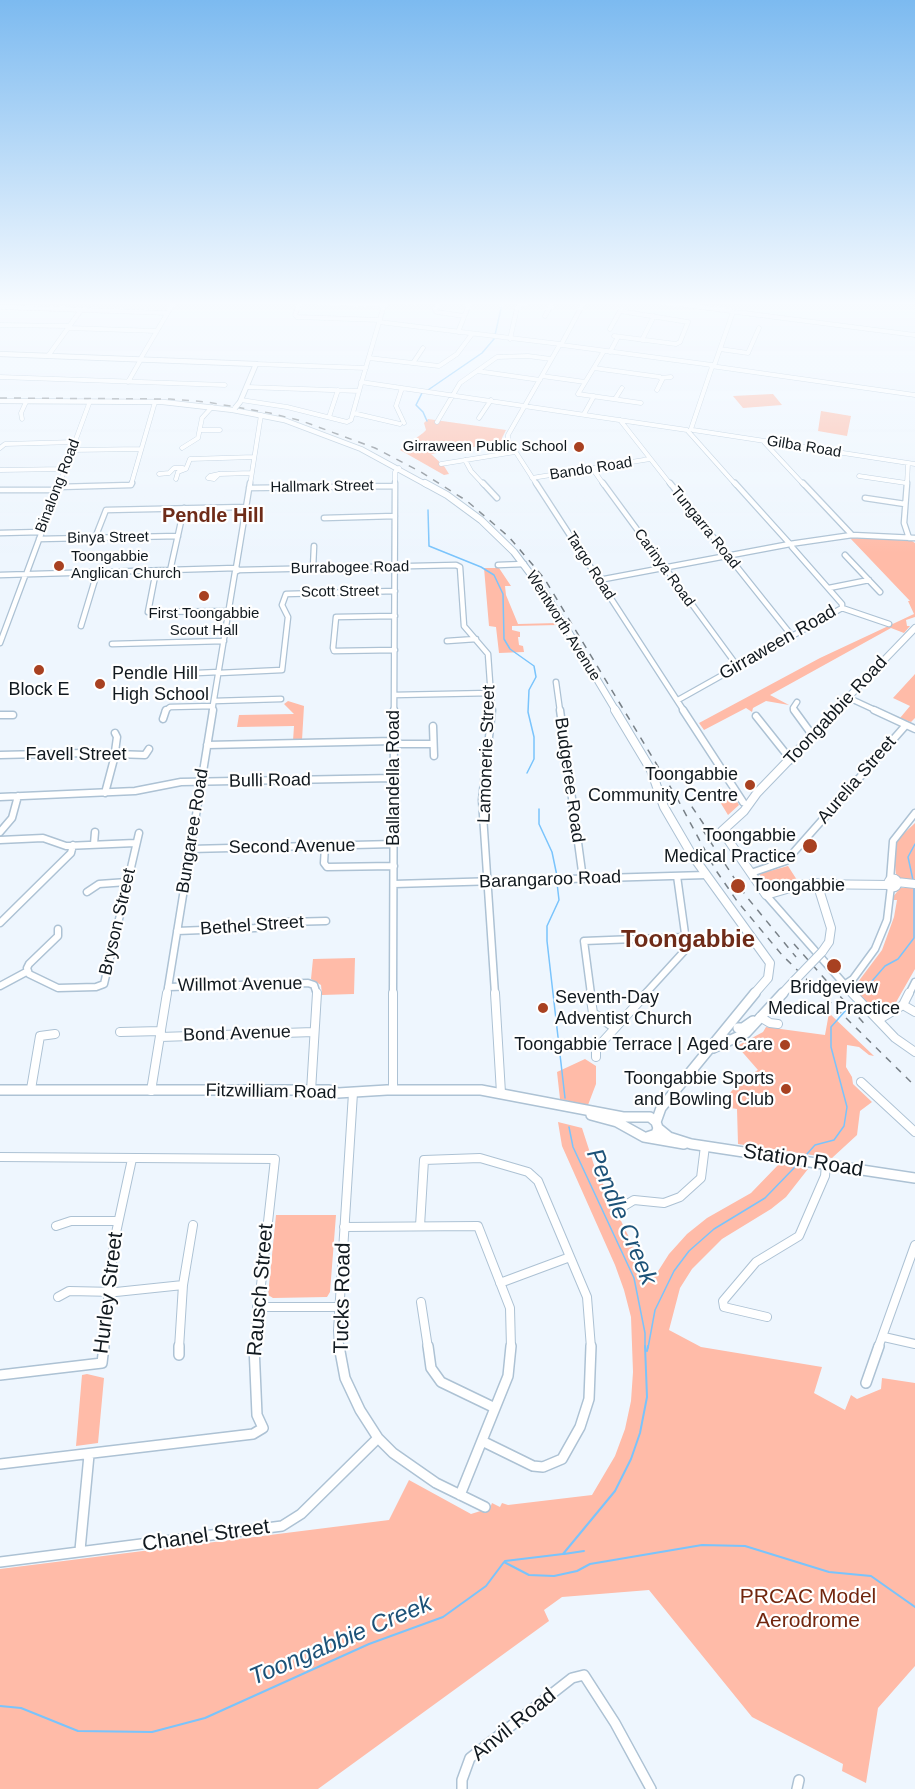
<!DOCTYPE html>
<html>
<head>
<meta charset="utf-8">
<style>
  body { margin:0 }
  canvas { display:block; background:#eef6fe }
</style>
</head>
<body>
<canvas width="915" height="1789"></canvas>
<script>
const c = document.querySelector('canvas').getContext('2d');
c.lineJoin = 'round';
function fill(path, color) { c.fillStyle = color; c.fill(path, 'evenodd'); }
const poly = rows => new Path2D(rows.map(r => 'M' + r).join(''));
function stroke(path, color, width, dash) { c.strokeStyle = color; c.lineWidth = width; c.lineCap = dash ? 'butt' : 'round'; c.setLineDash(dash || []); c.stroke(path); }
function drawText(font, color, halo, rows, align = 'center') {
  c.font = font + ' Arial,sans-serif'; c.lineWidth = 4.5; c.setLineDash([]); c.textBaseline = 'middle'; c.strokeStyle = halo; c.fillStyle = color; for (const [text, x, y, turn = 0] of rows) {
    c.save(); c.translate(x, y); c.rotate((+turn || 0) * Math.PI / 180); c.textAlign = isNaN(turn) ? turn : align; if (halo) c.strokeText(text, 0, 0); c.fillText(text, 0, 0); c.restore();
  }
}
fill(poly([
  [773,394,782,405,743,408,733,396],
  [821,411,851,416,847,436,818,431],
  [428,419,506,430,502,438,504,442,431,454,444,466,449,474,444,475,400,450,423,433,426,430,424,423],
  [860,537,912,541,915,543,915,617,906,620,907,626,910,626,904,633,891,628,770,695,789,705,766,701,753,708,752,712,746,708,704,730,699,723,820,658,914,614,908,601,910,601,850,538],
  [484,568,499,568,511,586,505,586,506,595,518,624,558,623,559,625,512,626,512,630,520,632,520,637,518,637,519,645,523,646,524,652,499,653,496,627,489,626],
  [915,674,915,718,911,722,900,718,910,706,893,698],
  [288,701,304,706,302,740,293,741,294,726,237,727,239,715,294,714,284,704],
  [730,789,739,805,728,815,714,792],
  [915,823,915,879,902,879,896,875,894,855,896,841],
  [788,866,797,880,769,889,759,874],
  [900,888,915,888,915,969,895,1004,881,1013,874,1010,851,984,858,982,882,950,894,917,897,900,893,900,893,897],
  [355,958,354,994,322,995,321,985,311,979,313,959],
  [829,1013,874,1056,869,1055,859,1047,847,1045,846,1067,852,1077,853,1084,872,1102,860,1111,857,1135,832,1158,738,1144,737,1109,719,1106,741,1080,758,1070,737,1046,763,1032,766,1027,825,1035],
  [585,1059,596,1066,596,1084,588,1105,560,1099,557,1072],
  [558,1122,582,1128,594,1165,638,1256,655,1276,669,1254,687,1234,707,1218,751,1193,779,1164,808,1169,786,1197,771,1209,722,1239,692,1269,680,1288,669,1330,701,1347,822,1367,814,1393,845,1410,851,1395,857,1399,881,1389,882,1378,915,1383,915,1666,878,1708,866,1783,842,1771,843,1764,752,1717,649,1590,562,1597,544,1610,549,1621,318,1789,0,1789,0,1569,389,1520,409,1480,471,1514,490,1508,492,1503,500,1507,502,1503,508,1505,592,1495,615,1456,625,1429,631,1401,633,1372,631,1317,624,1290,615,1265,562,1146],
  [276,1215,336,1215,330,1292,327,1297,273,1298,268,1295],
  [87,1374,104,1378,98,1443,76,1446,82,1375]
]), '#ffbba8');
stroke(poly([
  [495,335,502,304,506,302],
  [428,390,482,353,494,339],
  [422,393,416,405,423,412,427,421],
  [428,510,429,546,481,567,494,575,503,594,504,639,510,649,534,666,536,677,529,690,528,712,534,737,534,759,527,773],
  [539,809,539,824,552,852,557,876],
  [913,880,908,857,915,844],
  [557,883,559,900,547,926,547,941,565,1098],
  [860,995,885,966,898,959,914,938,914,888],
  [569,1127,573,1147,634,1278,645,1333,645,1348],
  [807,1154,815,1145,834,1140,844,1126,847,1107,831,1047,831,1027,854,1001],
  [648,1348,655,1310,674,1271,689,1251,714,1229,765,1198,795,1167]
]), '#7ac4fc', 1.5);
stroke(poly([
  [647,1351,648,1346],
  [564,1554,584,1551],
  [505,1561,563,1554,615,1491,631,1459,640,1433,647,1397,645,1346],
  [0,1706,21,1708,78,1731,152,1732,205,1718,369,1644,443,1617,486,1586,504,1562,529,1575,554,1576,577,1571,590,1564,702,1545,745,1546,829,1572,871,1576,915,1607]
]), '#7ac4fc', 2);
const minorFar4 = poly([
  [300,302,295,315,297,317,380,320],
  [316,302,384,305],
  [399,302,415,302],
  [439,302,435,310,437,312,464,316],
  [662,302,731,311],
  [0,307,168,313],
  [736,312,915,335],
  [545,316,553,302],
  [379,322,560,344],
  [0,325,70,326],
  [68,328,157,331],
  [610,329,620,311,688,322,680,342,676,344,614,336],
  [458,332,470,302],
  [510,339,517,308,526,302],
  [642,340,654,316],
  [561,345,584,302],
  [562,345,712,365],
  [720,349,748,353,759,328],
  [604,351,578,394,641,403],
  [610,352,618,337],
  [48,356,81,310],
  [141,358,174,302],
  [369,358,439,366,457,354,472,334],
  [413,363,423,348],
  [256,364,366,368],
  [711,366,915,395],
  [714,366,733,312],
  [594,368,660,377,662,380,657,390],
  [477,371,540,380],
  [542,376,585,382],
  [0,377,225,385],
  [661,378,671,377],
  [128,382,140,361],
  [361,382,687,430,736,485],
  [361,384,385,302],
  [247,387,359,391],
  [402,388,396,406,404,423],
  [615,399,622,388],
  [241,400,287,407,347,422,351,420,361,384],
  [353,413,400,424],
  [584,414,594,396],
  [329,417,338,390],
  [479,418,491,400],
  [22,419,21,413,26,402],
  [620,420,671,485],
  [437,422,460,383,497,357,528,356,551,359],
  [691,429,712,367],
  [200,430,220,430],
  [693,430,915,464],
  [764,442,804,485],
  [0,448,5,444,75,442],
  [182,448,198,438,202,418,212,407],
  [72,450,141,449],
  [465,460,471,471,484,485],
  [441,464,515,452],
  [592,468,604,485],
  [0,470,65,469],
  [159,474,169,473,174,468,183,468],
  [219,474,214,479,208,478,210,476,219,474],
  [219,474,251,473],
  [859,476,906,483],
  [532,478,650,459],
  [176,479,178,472,186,469,190,459,254,457],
  [59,485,90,401],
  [131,485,155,402],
  [250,485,261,415],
  [395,485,395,472,399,468],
  [537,485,508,440,508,435,559,346],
  [907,485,908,463]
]);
const minorFar3 = poly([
  [483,483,497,498],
  [536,483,684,711],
  [603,483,738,667],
  [670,483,792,636],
  [735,483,790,544],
  [803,483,852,535],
  [907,483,904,523,909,538],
  [58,487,131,485,132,483],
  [249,488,395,486],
  [0,490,57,490],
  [865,498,905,504],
  [324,518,395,516],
  [0,533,41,532],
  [95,538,106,510,246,507],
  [39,539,178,536],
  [792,547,842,604,842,608],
  [845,555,880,592],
  [498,565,524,564],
  [313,568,314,546],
  [239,570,456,565,460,567,464,626,488,654,492,711],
  [156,571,148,612,229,611],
  [170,571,184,508],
  [27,572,60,483],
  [0,575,236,568],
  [599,580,790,544,852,535,915,538],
  [829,588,869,580],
  [842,608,889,624],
  [395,616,336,617,333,648,334,651,395,650],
  [81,626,97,573],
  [447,641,476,639],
  [0,643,25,576],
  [112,644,224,641],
  [197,673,219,672],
  [219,673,282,670,288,617,282,605,286,594,395,591],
  [556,682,560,711],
  [394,695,491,693],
  [849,698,877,711],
  [678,700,842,608],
  [214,701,281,699],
  [165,711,170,707,213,706],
  [212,711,235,572,239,570,236,568,250,483],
  [394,711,395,483],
  [795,711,793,708,797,702]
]);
const minorFar2 = poly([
  [492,710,482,800,495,994],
  [560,710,583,879],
  [683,710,743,802],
  [794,710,813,736],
  [874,710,915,729],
  [0,715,13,715],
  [756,716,791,760],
  [163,719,166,710],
  [433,726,434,756],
  [394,744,432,744],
  [207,745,394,741],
  [0,755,84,753,145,755,149,749],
  [105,793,114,759,117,737,115,733],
  [0,797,135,791,181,782,394,778],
  [0,832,12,818,18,796],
  [0,840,43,838,66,846,135,843],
  [94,844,95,832],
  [325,846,324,863,327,867,394,866],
  [190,849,394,844],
  [751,873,786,861,906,725],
  [890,880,893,841,915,813],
  [394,884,706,875],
  [87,892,99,884,127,882],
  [766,895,853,994],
  [0,923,71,853,73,845],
  [58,929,58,936,29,964,27,968,29,974,58,988,96,987,104,984,139,833],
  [177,931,255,928,287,922,326,921],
  [844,985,853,979,875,949,887,920,891,886],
  [0,986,28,971],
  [168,987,308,983,314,985,317,994],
  [167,994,213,710],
  [393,994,394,710],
  [591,994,584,941,686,937],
  [645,994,687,948,677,876],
  [909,994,915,982]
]);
const minorFar1 = poly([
  [495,993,501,1093],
  [590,993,593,1013,615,1028],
  [852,993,895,1038,915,1052],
  [903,1005,915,1012],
  [760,1017,770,1023,778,1024],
  [878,1020,903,1005,909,993],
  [120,1032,161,1031],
  [160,1037,314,1032],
  [596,1057,596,1049,647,993],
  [861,1082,915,1132],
  [31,1089,40,1036,55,1034],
  [393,1090,393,993],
  [151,1091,167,993],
  [311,1091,317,993],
  [0,1157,275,1159,254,1348],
  [624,1206,634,1200,664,1203,680,1197,701,1178,705,1146],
  [56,1226,71,1221,118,1221],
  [420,1226,424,1160,480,1158,528,1172,538,1181,587,1297,591,1348],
  [344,1227,478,1226,510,1308,511,1348],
  [500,1283,570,1257],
  [58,1297,69,1291,116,1292,183,1285],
  [421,1302,428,1348],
  [257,1307,339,1307],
  [767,1317,724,1307,723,1301,756,1262,799,1236,825,1176,826,1165],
  [884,1337,915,1344],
  [103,1348,114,1242,132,1159],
  [179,1348,183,1285,193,1225],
  [339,1348,338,1330,353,1093],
  [878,1348,915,1245]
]);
const minor = poly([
  [339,1346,345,1378,360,1410,378,1438,393,1453,436,1483,485,1507],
  [428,1346,431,1368,441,1382,495,1408],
  [179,1355,179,1346],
  [0,1375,102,1363,104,1346],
  [866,1383,879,1346],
  [482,1441,533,1466,543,1467,562,1459,580,1427,589,1399,591,1346],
  [0,1464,253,1434,263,1428,257,1415,254,1346],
  [460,1495,508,1376,511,1346],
  [80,1550,89,1455],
  [0,1562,282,1526,301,1514,378,1438],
  [462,1789,462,1780,470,1758,572,1678,584,1675,615,1723,651,1789],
  [797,1789,799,1780]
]);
const majorFar3 = poly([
  [0,354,256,364,240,402],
  [0,401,163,402,233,410,284,420,361,449,427,485]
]);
const majorFar2 = poly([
  [425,483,447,495,481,520,514,552,547,596,616,711],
  [835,711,915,628]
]);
const majorFar1 = poly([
  [615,710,651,770,664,807,692,855,770,963,768,978,754,994],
  [837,710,757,793,744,811,722,831,766,895,804,884,890,885],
  '888.5 883a4.5 4.5 0 1 1 9 0a4.5 4.5 0 1 1-9 0Z',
  [897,882,915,884],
  [817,883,831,928,829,942,822,952],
  [782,994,795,980]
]);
const major = poly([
  [738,1028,743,1028,753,1021],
  [713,1048,746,1033,783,993],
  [0,1090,329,1090,338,1093,387,1090,481,1090,623,1117,650,1117,656,1122,658,1128,656,1134,647,1137],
  [591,1115,617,1122,644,1137,684,1144],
  [656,1122,661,1108,755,993],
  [658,1128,669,1137,691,1144,915,1178]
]);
stroke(minorFar4, '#adc2d4', 5);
stroke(minorFar3, '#adc2d4', 7);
stroke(minorFar2, '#adc2d4', 9);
stroke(minorFar1, '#adc2d4', 10);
stroke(minor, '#adc2d4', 12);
stroke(majorFar3, '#adc2d4', 6);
stroke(majorFar2, '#adc2d4', 8);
stroke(majorFar1, '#adc2d4', 10);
stroke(major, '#adc2d4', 12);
stroke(minorFar4, '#fff', 4);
stroke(minorFar3, '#fff', 4.5);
stroke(minorFar2, '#fff', 6);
stroke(minorFar1, '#fff', 8);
stroke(minor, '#fff', 9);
stroke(majorFar3, '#fff', 4.5);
stroke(majorFar2, '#fff', 6);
stroke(majorFar1, '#fff', 8);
stroke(major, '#fff', 9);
stroke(poly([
  [0,398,170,399,207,402,270,413,302,421,375,448,421,472,467,501,509,537,544,578,677,798,715,869,737,901,782,955,915,1086],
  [684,795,709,832],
  [702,829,746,896,796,957],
  [794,944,868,1028]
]), '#788087', 1.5, [7, 7]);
const majorBridgeFar1 = poly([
  [235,408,240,402]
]);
const majorBridge = poly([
  [795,980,822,952]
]);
stroke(majorBridgeFar1, '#adc2d4', 6, []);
stroke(majorBridge, '#adc2d4', 10, []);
stroke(majorBridgeFar1, '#fff', 4.5);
stroke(majorBridge, '#fff', 8);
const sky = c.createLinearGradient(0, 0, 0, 553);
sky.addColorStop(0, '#7cbaf0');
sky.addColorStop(0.55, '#f7fbff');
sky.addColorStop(1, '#f7fbff00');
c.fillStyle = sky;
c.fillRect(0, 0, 915, 553);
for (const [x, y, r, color] of [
  [579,447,6,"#a84121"],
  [59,566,6,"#a84121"],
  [204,596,6,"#a84121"],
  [39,670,6,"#a84121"],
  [100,684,6,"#a84121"],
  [750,785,6,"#a84121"],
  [810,846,8,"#a84121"],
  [738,886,8,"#a84121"],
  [834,966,8,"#a84121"],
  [543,1008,6,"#a84121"],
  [785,1045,6,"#a84121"],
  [786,1089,6,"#a84121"]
]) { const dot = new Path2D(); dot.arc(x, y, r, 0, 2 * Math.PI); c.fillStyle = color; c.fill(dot); stroke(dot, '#fff', 2); }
drawText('15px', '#11191f', '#fff', [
  ["Girraween Public School",567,447],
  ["Toongabbie",71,557,"left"],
  ["Anglican Church",71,574,"left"],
  ["First Toongabbie",204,614,"center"],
  ["Scout Hall",204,631,"center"]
], 'right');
drawText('15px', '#11191f', '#fff', [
  ["Gilba Road",804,447,9],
  ["Bando Road",591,469,-9],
  ["Binalong Road",58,486,-69],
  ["Hallmark Street",322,487,-1],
  ["Tungarra Road",705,528,51],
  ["Binya Street",108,538,-1],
  ["Targo Road",590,566,57],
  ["Burrabogee Road",350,568,-1],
  ["Carinya Road",664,568,54],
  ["Scott Street",340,592,-1],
  ["Wentworth Avenue",563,626,58]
]);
drawText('18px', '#11191f', '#fff', [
  ["Girraween Road",778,643,-30],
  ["Toongabbie Road",836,711,-47],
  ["Lamonerie Street",487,754,-88],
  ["Favell Street",76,755],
  ["Ballandella Road",394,778,-90],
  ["Budgeree Road",569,780,82],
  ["Aurelia Street",857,780,-49],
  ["Bulli Road",270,781,-1],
  ["Bungaree Road",193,831,-81],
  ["Second Avenue",292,847,-1],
  ["Barangaroo Road",550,880,-2],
  ["Bryson Street",118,922,-77],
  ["Bethel Street",252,926,-4],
  ["Willmot Avenue",240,985,-1],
  ["Bond Avenue",237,1034,-2],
  ["Fitzwilliam Road",271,1092,1]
]);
drawText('18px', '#11191f', '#fff', [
  ["Pendle Hill",112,674,"left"],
  ["High School",112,695,"left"],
  ["Block E",39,690,"center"],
  ["Toongabbie",738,775],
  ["Community Centre",738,796],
  ["Toongabbie",796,836],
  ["Medical Practice",796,857],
  ["Toongabbie",752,886,"left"],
  ["Bridgeview",834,988,"center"],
  ["Medical Practice",834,1009,"center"],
  ["Seventh-Day",555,998,"left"],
  ["Adventist Church",555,1019,"left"],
  ["Toongabbie Terrace | Aged Care",773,1045],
  ["Toongabbie Sports",774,1079],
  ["and Bowling Club",774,1100]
], 'right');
drawText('bold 20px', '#6e2b18', '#fff', [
  ["Pendle Hill",213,516]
]);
drawText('21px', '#11191f', '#fff', [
  ["Station Road",803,1161,9],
  ["Rausch Street",261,1290,-85],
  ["Hurley Street",109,1293,-83],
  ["Tucks Road",343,1298,-89],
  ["Chanel Street",206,1536,-8],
  ["Anvil Road",514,1725,-39]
]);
drawText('21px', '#71260e', '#fff', [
  ["PRCAC Model",808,1597],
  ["Aerodrome",808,1621]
]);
drawText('bold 24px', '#6e2b18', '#fff', [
  ["Toongabbie",688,940]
]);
drawText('italic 24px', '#1d5278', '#fff', [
  ["Pendle Creek",621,1217,67],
  ["Toongabbie Creek",341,1641,-23]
]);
</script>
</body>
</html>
